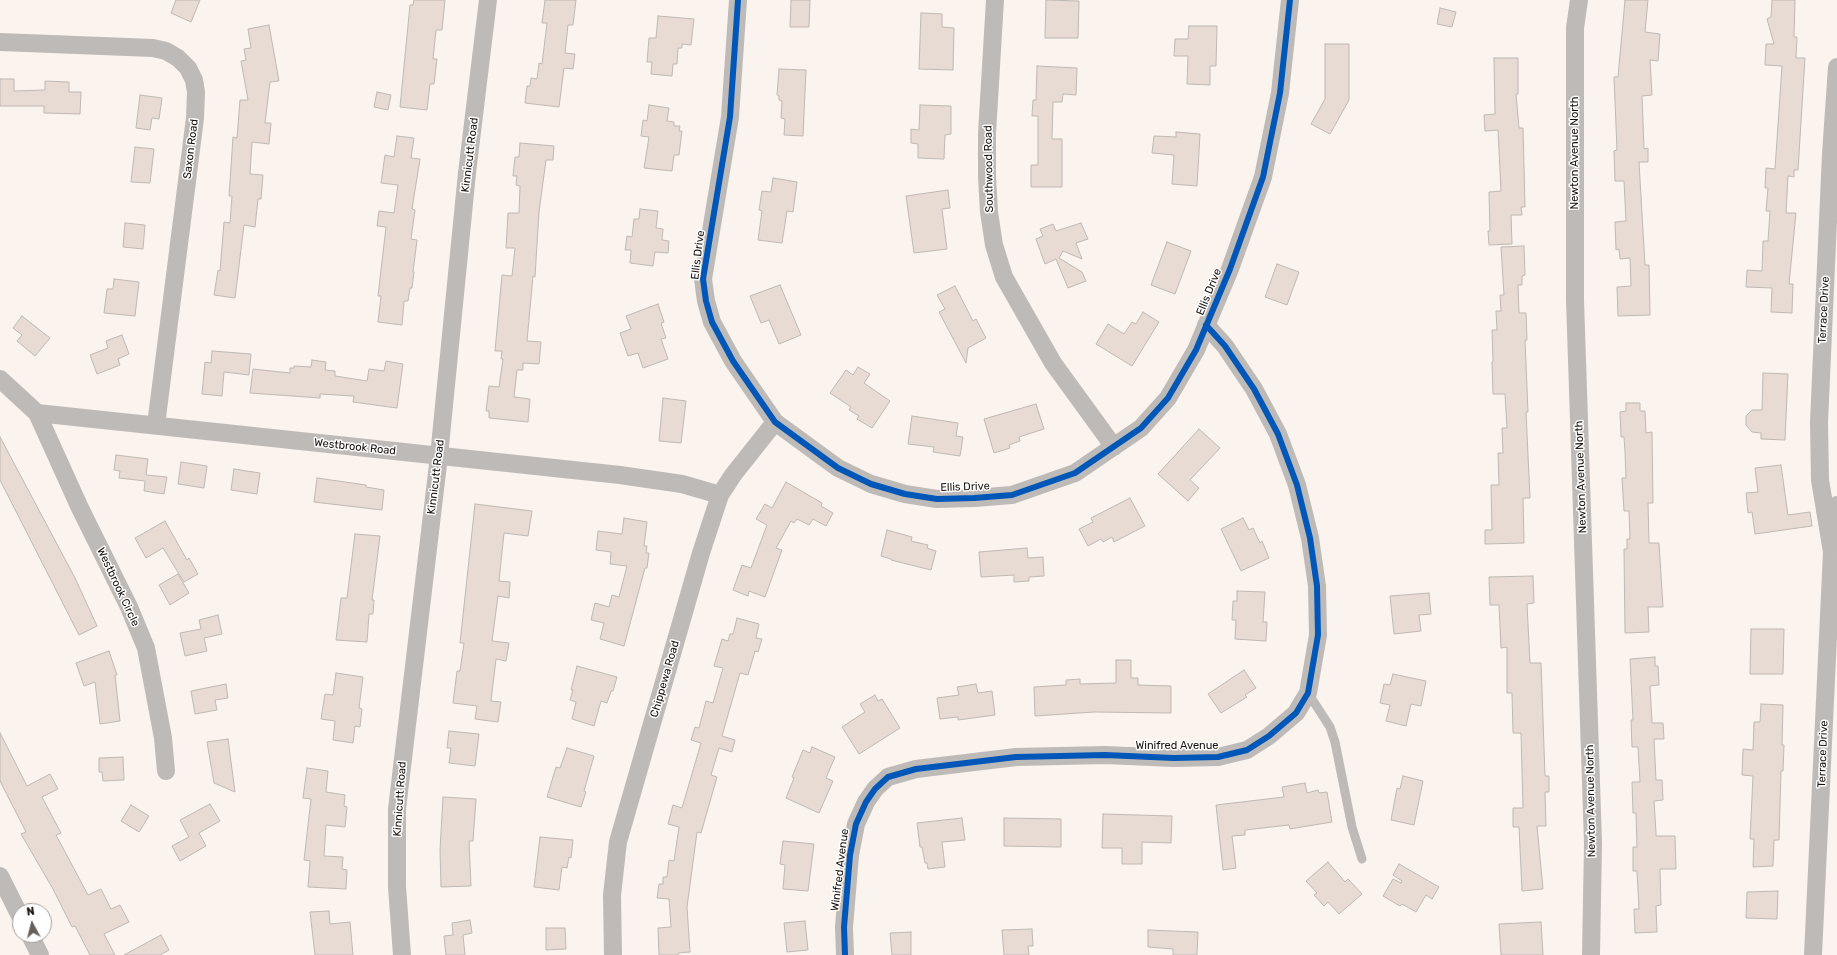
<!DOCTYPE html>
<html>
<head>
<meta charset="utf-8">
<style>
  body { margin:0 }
  #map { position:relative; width:1837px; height:955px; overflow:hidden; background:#faf3ee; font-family:Rubik,sans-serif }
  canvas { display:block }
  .north { position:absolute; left:12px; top:903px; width:40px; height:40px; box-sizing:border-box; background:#fff; border:1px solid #a29f9d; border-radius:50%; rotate:353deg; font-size:11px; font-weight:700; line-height:16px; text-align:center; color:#160f0b }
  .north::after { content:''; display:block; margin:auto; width:14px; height:18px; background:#665f5a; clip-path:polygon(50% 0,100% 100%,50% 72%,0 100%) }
</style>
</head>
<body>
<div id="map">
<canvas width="1837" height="955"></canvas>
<div class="north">N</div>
</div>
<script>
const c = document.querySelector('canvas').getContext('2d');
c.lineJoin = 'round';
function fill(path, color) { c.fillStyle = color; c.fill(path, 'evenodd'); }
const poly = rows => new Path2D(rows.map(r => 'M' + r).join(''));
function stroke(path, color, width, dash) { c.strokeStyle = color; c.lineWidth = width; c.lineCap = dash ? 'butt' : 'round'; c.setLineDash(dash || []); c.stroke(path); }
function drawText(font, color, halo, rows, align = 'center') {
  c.font = font + ' Rubik,sans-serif'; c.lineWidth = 3; c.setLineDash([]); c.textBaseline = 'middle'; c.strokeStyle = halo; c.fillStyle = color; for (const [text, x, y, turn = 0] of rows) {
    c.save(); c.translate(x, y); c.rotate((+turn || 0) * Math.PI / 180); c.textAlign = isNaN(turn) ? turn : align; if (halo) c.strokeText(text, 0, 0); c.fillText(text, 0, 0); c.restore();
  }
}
const building = poly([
  [176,0,200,0,191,22,171,13,176,0],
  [414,0,445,0,442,30,436,30,433,59,437,59,434,84,430,84,427,110,400,107,410,5,413,5,414,0],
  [545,0,576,0,573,25,568,25,565,53,575,54,573,69,564,68,559,107,525,103,527,86,530,86,531,78,537,79,539,63,542,64,547,23,542,23,545,0],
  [791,0,810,0,809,27,790,27,791,0],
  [1046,0,1079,1,1078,38,1045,38,1046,0],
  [1625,0,1648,0,1645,32,1660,34,1658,61,1650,60,1652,95,1642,96,1644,149,1648,148,1648,162,1639,162,1645,265,1649,265,1650,315,1618,316,1617,287,1631,286,1630,258,1620,259,1619,249,1616,250,1615,222,1626,221,1624,181,1615,181,1614,151,1617,150,1614,77,1618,77,1625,0],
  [1772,0,1795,0,1794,37,1797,37,1796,58,1805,58,1798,170,1794,170,1794,177,1788,176,1786,213,1796,213,1789,284,1793,284,1792,313,1771,312,1772,288,1746,287,1747,270,1762,271,1763,241,1768,241,1770,211,1766,211,1768,188,1765,188,1766,168,1775,169,1782,66,1765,65,1766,44,1774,44,1767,19,1771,17,1772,0],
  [1440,8,1456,12,1452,27,1437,24,1440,8],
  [921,13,942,14,942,27,954,28,953,70,919,69,921,13],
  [658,16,694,19,691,45,682,44,682,48,678,48,677,64,673,64,672,76,651,74,652,62,647,62,649,38,656,38,658,16],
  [269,25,279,81,270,82,265,123,271,123,269,144,252,142,250,174,263,175,261,199,258,199,255,227,244,225,235,298,214,295,218,270,220,271,224,222,230,223,232,196,229,196,233,137,237,138,240,100,248,100,241,61,246,60,244,49,251,48,248,29,269,25],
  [1189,26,1217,26,1216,66,1210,66,1210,85,1187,84,1188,56,1174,56,1175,39,1188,39,1189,26],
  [1325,44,1349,44,1349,100,1330,134,1311,124,1325,99,1325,44],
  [1494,58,1518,58,1518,94,1516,94,1519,128,1523,128,1525,207,1521,207,1522,215,1511,215,1512,244,1489,245,1488,231,1490,231,1489,192,1501,191,1498,130,1485,131,1484,115,1495,114,1494,58],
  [1037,66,1077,68,1076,95,1063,94,1062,102,1053,102,1052,139,1062,139,1062,187,1031,187,1031,165,1038,165,1038,116,1032,116,1033,100,1036,100,1037,66],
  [779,69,806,70,803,136,784,135,785,119,781,118,782,101,779,100,779,96,777,95,779,69],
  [0,79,14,79,14,91,45,90,45,81,69,82,69,92,81,92,80,114,44,113,44,106,0,106,0,79],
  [377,92,391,95,388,110,374,107,377,92],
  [140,95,162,98,159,119,152,118,150,130,136,128,140,95],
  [649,105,669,108,667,121,674,122,674,126,680,126,679,131,682,131,679,155,674,155,672,171,644,168,649,137,641,136,643,120,647,121,649,105],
  [920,105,951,106,951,134,945,135,944,159,918,158,918,144,911,143,911,129,919,130,920,105],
  [1176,132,1200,134,1197,186,1172,184,1174,155,1152,153,1154,136,1176,137,1176,132],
  [397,136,414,138,411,158,420,159,412,209,415,210,411,239,417,240,413,272,414,272,412,288,410,288,408,301,404,301,402,325,378,322,381,296,378,296,386,227,377,226,379,211,394,213,398,185,381,183,385,155,394,157,397,136],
  [520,143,554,146,553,160,546,160,539,212,535,277,533,276,527,341,541,342,539,364,523,363,523,370,517,370,514,397,530,399,528,422,489,418,489,411,486,411,489,386,499,387,503,359,501,359,502,351,495,351,502,275,512,276,515,248,506,248,508,213,519,213,520,186,516,185,517,176,513,176,515,157,519,157,520,143],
  [135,147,154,149,150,183,131,182,135,147],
  [773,178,797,182,793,212,787,211,782,243,758,240,762,211,759,210,762,191,771,192,773,178],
  [948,190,950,208,942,209,947,249,914,253,906,196,948,190],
  [640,209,658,211,656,228,663,229,662,240,669,241,668,253,655,252,653,266,630,263,631,250,625,250,627,236,632,237,634,219,639,219,640,209],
  [125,223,145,225,143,249,123,247,125,223],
  [1081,223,1088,239,1076,243,1082,259,1063,251,1059,258,1082,272,1086,281,1068,288,1056,259,1045,264,1036,239,1043,236,1040,229,1053,224,1056,231,1081,223],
  [1167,242,1191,251,1175,294,1151,285,1167,242],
  [1524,246,1525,275,1522,276,1522,285,1518,285,1519,313,1526,313,1527,340,1525,340,1528,412,1526,412,1530,498,1523,498,1524,543,1485,544,1485,530,1492,530,1491,485,1499,485,1498,453,1503,453,1502,428,1507,428,1505,394,1493,394,1492,362,1493,361,1492,330,1497,330,1496,311,1501,311,1500,295,1504,295,1501,247,1524,246],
  [1277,264,1299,272,1287,305,1265,297,1277,264],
  [114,279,139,282,135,316,104,313,107,289,113,289,114,279],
  [780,285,801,335,779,344,769,320,761,323,750,296,780,285],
  [955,286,973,321,976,319,986,338,968,348,966,363,939,312,945,309,937,295,955,286],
  [658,304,664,322,661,323,666,338,661,339,668,359,643,368,638,353,628,356,620,333,631,329,626,316,658,304],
  [1143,312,1159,322,1132,366,1096,344,1108,324,1124,334,1132,322,1136,324,1143,312],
  [22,316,50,338,35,356,17,341,22,335,13,328,22,316],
  [122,335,129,354,118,359,120,365,97,374,90,355,108,348,106,341,122,335],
  [212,351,251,354,249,375,224,372,222,396,202,394,205,362,211,363,212,351],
  [312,360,326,362,325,370,335,371,335,376,367,381,369,369,384,371,386,361,403,364,397,408,353,402,354,396,320,394,320,398,250,393,253,369,290,373,290,368,294,368,294,366,311,367,312,360],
  [858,367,870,374,864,383,890,401,872,428,857,419,859,416,849,410,851,407,830,393,846,370,853,375,858,367],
  [1763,373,1788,374,1785,440,1761,439,1761,433,1752,432,1746,425,1746,416,1752,410,1762,410,1763,373],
  [663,398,686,401,681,443,659,441,663,398],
  [1626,403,1640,403,1640,411,1645,411,1646,433,1652,432,1653,503,1648,503,1649,543,1659,543,1663,607,1648,607,1649,632,1625,633,1624,549,1627,549,1627,539,1630,539,1629,511,1624,511,1622,478,1626,478,1625,452,1624,437,1621,437,1620,412,1626,411,1626,403],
  [1036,404,1044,429,1019,437,1020,441,1009,445,1010,448,994,453,984,419,1036,404],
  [912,416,958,423,956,436,963,437,960,456,933,452,934,447,908,444,912,416],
  [1199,429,1220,448,1190,480,1199,488,1188,501,1158,474,1199,429],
  [0,437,75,578,97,626,79,635,0,480,0,437],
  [116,455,148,459,146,475,167,477,164,494,144,491,145,481,119,478,120,471,114,470,116,455],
  [181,462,207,466,204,488,178,484,181,462],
  [1781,465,1788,515,1810,512,1812,526,1755,534,1752,512,1748,513,1746,493,1758,492,1755,468,1781,465],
  [234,469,260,473,257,494,231,490,234,469],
  [317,478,366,485,366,487,384,490,382,510,314,502,317,478],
  [786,482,822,503,821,506,833,513,826,526,813,519,809,525,797,519,794,523,791,521,776,548,782,550,765,597,749,591,748,596,733,590,742,565,751,568,767,525,756,519,765,504,772,508,786,482],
  [1130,498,1145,526,1114,542,1112,537,1103,542,1101,539,1088,546,1079,529,1093,522,1091,518,1130,498],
  [475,504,532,511,528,536,504,533,499,581,510,582,509,598,498,596,492,641,509,643,506,661,496,659,491,701,501,702,498,722,475,719,477,706,453,703,457,671,460,671,464,643,460,643,475,504],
  [624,518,647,522,644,546,647,546,646,553,649,553,647,568,645,568,624,646,600,639,604,623,591,620,595,603,609,607,612,595,619,597,627,566,610,564,611,552,596,550,598,531,622,534,624,518],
  [1243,518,1249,530,1253,528,1260,543,1262,541,1269,558,1241,571,1221,529,1243,518],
  [165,521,187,560,189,558,198,574,184,582,163,548,146,558,135,538,165,521],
  [887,530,912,537,911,541,928,545,927,548,936,551,931,570,891,560,891,559,881,556,887,530],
  [355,534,380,536,372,600,374,600,373,614,369,614,367,642,336,640,341,598,347,598,355,534],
  [1027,548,1028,558,1043,557,1044,576,1029,577,1029,581,1014,582,1014,575,981,577,979,552,1027,548],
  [178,574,189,593,170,605,159,585,178,574],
  [1533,576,1534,603,1527,604,1530,663,1541,663,1545,776,1549,776,1549,792,1545,792,1546,826,1537,826,1543,889,1522,891,1519,827,1513,827,1513,808,1523,808,1521,733,1513,733,1512,693,1507,693,1507,647,1501,648,1499,605,1490,605,1489,577,1533,576],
  [1237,591,1265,592,1263,622,1267,622,1266,641,1235,639,1236,620,1232,620,1233,601,1237,601,1237,591],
  [1429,593,1431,614,1419,615,1421,631,1394,634,1390,596,1429,593],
  [218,615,222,634,204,638,207,651,185,656,180,633,201,629,199,620,218,615],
  [737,618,759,624,756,638,762,639,758,652,755,651,748,675,740,673,722,736,735,740,732,752,719,748,711,775,717,777,701,833,697,832,687,907,690,952,678,953,678,955,659,955,658,928,671,927,669,899,657,898,659,884,663,884,663,877,667,877,669,860,674,861,679,827,668,824,673,805,682,808,701,743,691,740,695,727,699,728,706,701,713,703,723,668,714,666,722,639,728,641,730,634,733,634,737,618],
  [1751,629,1784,629,1783,674,1750,674,1751,629],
  [109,651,117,675,115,675,120,721,100,724,95,682,84,686,76,663,109,651],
  [1655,657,1655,666,1658,666,1659,685,1650,686,1652,723,1663,723,1664,739,1654,739,1656,780,1662,780,1663,800,1654,801,1656,833,1656,836,1675,836,1676,869,1660,869,1661,905,1656,906,1657,932,1635,933,1634,909,1639,909,1637,871,1633,871,1633,847,1637,847,1636,813,1633,813,1632,782,1640,782,1638,747,1632,747,1631,720,1633,720,1630,659,1655,657],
  [1116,660,1131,660,1131,678,1138,678,1138,685,1171,686,1171,713,1094,712,1035,716,1034,687,1066,685,1066,680,1080,679,1080,684,1116,683,1116,660],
  [577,666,617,677,613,691,611,691,607,703,601,701,594,726,572,719,576,702,570,700,573,690,571,690,577,666],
  [1244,670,1256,688,1245,695,1247,697,1221,713,1208,694,1244,670],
  [336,673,363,677,359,708,362,709,360,727,355,726,353,743,333,740,335,721,321,719,325,694,333,695,336,673],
  [1393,674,1426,681,1421,706,1411,704,1406,726,1386,721,1390,705,1380,703,1384,684,1390,685,1393,674],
  [226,684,228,698,215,700,217,710,195,714,191,691,226,684],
  [976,684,978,693,992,691,995,715,958,720,958,717,940,719,937,698,959,695,957,687,976,684],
  [875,695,878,701,882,699,900,728,859,754,842,727,865,712,860,704,875,695],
  [1761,704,1783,705,1782,745,1784,745,1783,771,1781,771,1779,840,1774,840,1773,866,1753,867,1754,839,1750,839,1753,776,1742,775,1743,749,1753,750,1754,722,1760,722,1761,704],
  [449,731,479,734,475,766,449,763,451,748,447,748,449,731],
  [0,733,27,786,50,774,58,789,42,797,61,833,56,835,88,895,101,889,111,909,120,905,129,922,104,934,115,955,90,955,75,926,72,927,53,889,21,834,26,832,0,781,0,733],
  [228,739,235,792,214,783,207,742,228,739],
  [812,747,835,757,826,778,833,781,819,813,786,798,794,778,792,777,803,750,810,753,812,747],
  [567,748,594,756,584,791,586,792,581,807,547,797,556,767,560,768,567,748],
  [123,757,124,780,103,781,102,772,99,772,99,758,123,757],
  [307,768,328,771,326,792,345,795,344,806,347,807,345,827,326,825,324,856,343,857,342,869,347,870,346,889,308,887,310,861,304,860,311,799,303,798,307,768],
  [1403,776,1423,781,1414,825,1391,820,1397,788,1400,789,1403,776],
  [1305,783,1307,793,1318,790,1319,793,1327,792,1332,822,1290,829,1289,825,1245,830,1245,835,1232,836,1236,868,1223,870,1216,805,1284,797,1282,787,1305,783],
  [443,797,476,799,473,841,469,841,471,886,441,887,440,850,443,797],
  [210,804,220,821,199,833,206,846,180,861,172,846,189,837,180,820,210,804],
  [131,805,149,816,139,832,121,821,131,805],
  [1103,814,1172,816,1171,843,1142,842,1142,864,1122,864,1122,848,1102,848,1103,814],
  [962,818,965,840,942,842,945,867,928,869,927,863,925,863,922,847,920,847,917,823,962,818],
  [1004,818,1061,819,1061,847,1004,846,1004,818],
  [540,837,573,840,571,858,569,857,567,868,562,867,559,890,534,887,540,837],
  [783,841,814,844,808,891,783,889,785,865,780,864,783,841],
  [1328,862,1345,882,1348,879,1362,894,1339,914,1328,902,1324,906,1314,895,1317,893,1306,881,1328,862],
  [1399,864,1439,887,1432,899,1426,895,1416,912,1402,904,1400,906,1383,896,1393,879,1401,883,1402,881,1393,875,1399,864],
  [1778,891,1777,919,1746,918,1747,892,1778,891],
  [329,911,330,924,350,922,353,955,315,955,310,912,329,911],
  [470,920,472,933,463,935,465,955,446,955,444,936,453,935,452,923,470,920],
  [805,921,808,950,787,952,784,923,805,921],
  [1541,922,1543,955,1501,955,1499,924,1541,922],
  [546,928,565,928,566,949,546,950,546,928],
  [1032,929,1033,946,1028,946,1029,955,1004,955,1002,930,1032,929],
  [1148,930,1198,932,1197,955,1173,955,1173,949,1148,947,1148,930],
  [911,932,911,955,892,955,890,933,911,932],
  [161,935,169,950,160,955,124,955,161,935]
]);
fill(building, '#e7dbd3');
stroke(building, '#bfb8b4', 1);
stroke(poly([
  [1308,693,1330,727,1335,742,1352,827,1362,859]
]), '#bebab8', 9);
stroke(poly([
  [738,0,730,117,703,279,706,301,712,322,733,361,775,422,838,468,871,484,905,494,937,499,974,498,1012,495,1075,473,1141,428,1168,398,1196,350,1230,269,1263,177,1280,93,1290,0],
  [995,0,987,133,987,177,989,212,994,245,1004,277,1053,363,1114,447],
  [1579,0,1575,28,1575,300,1593,843,1591,955],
  [0,42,153,48,166,51,178,58,188,68,194,80,196,92,195,118,156,425],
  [0,379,37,413,620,475,682,484,720,495],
  [37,413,79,506,129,607,146,648,163,738,166,771],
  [1832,552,1820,480,1819,422,1831,154,1837,67],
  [0,876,20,916],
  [30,935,40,955],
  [402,955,397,887,397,809,439,456,467,173,488,0],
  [613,955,612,895,618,842,701,553,720,495,733,475,775,422],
  [845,955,844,927,850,855,856,824,866,802,875,789,888,777,916,769,1016,757,1105,755,1174,758,1218,757,1247,750,1269,736,1296,713,1308,693,1318,635,1317,586,1310,538,1297,485,1278,434,1254,389,1225,346,1206,325],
  [1813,955,1832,552,1837,505]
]), '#bebab8', 18);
stroke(poly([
  [738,0,730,117,703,279,706,301,712,322,733,361,775,422,838,468,871,484,905,494,937,499,974,498,1012,495,1075,473,1141,428,1168,398,1196,350,1230,269,1263,177,1280,93,1290,0],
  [845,955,844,927,850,855,856,824,866,802,875,789,888,777,916,769,1016,757,1105,755,1174,758,1218,757,1247,750,1269,736,1296,713,1308,693,1318,635,1317,586,1310,538,1297,485,1278,434,1254,389,1225,346,1206,325]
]), '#0057b8', 6);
drawText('11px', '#160f0b', '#fff', [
  ["Saxon Road",191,149,-83],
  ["Newton Avenue North",1575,153,-90],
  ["Kinnicutt Road",470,155,-83],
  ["Southwood Road",989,169,-91],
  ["Ellis Drive",698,255,-83],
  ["Ellis Drive",1209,292,-68],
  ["Terrace Drive",1824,310,-87],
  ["Westbrook Road",355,447,6],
  ["Kinnicutt Road",436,477,-83],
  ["Newton Avenue North",1581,477,-92],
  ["Ellis Drive",965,487,-2],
  ["Westbrook Circle",118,587,65],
  ["Chippewa Road",665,679,-74],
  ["Winifred Avenue",1177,746],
  ["Terrace Drive",1823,754,-88],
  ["Kinnicutt Road",400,799,-86],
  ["Newton Avenue North",1591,801,-91],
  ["Winifred Avenue",840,870,-83]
]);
</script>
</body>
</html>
